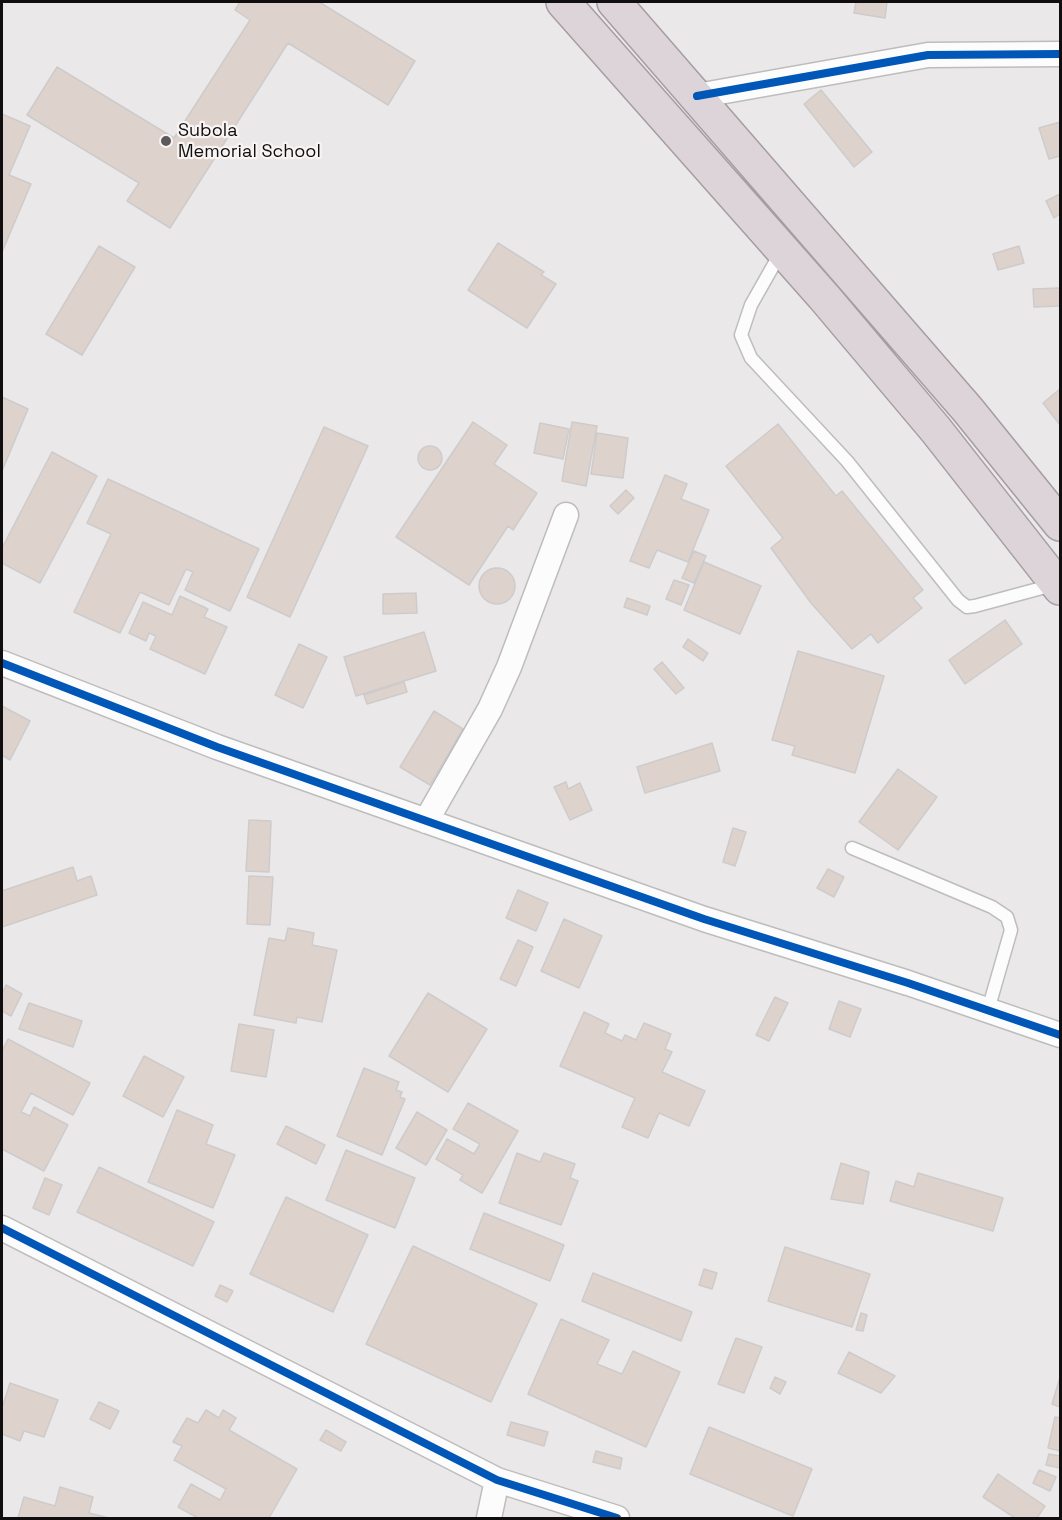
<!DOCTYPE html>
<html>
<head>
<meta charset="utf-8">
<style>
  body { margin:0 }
  #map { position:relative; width:1062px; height:1520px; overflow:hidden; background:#eae8e8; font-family:"Space Grotesk",sans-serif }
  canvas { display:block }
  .frame { position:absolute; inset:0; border:3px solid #100e0e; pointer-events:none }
</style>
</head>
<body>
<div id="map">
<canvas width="1062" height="1520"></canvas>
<div class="frame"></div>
</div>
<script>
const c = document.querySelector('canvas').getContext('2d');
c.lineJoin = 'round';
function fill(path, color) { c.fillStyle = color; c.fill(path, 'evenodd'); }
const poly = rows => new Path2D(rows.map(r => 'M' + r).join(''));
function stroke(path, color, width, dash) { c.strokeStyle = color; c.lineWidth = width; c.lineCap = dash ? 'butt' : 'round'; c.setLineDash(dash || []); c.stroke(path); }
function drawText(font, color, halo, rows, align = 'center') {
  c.font = font + ' "Space Grotesk",sans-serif'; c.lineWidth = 4.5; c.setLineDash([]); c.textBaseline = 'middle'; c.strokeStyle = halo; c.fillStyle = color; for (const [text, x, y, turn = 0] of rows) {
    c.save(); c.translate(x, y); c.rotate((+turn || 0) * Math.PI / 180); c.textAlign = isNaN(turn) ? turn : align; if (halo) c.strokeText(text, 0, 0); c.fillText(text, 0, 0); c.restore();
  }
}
const building = poly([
  [240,2,319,2,415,61,388,105,288,43,170,228,127,201,139,183,27,115,57,67,174,138,250,20,235,10,240,2],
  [856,2,887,2,885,18,854,13,856,2],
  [821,90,872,152,854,167,804,104,821,90],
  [2,114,30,126,9,175,31,184,2,252,2,114],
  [1060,122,1060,156,1049,159,1039,128,1060,122],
  [1060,194,1060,214,1054,218,1046,201,1060,194],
  [498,243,544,272,541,275,556,284,527,328,468,290,498,243],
  [99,246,135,267,82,355,46,334,99,246],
  [1019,246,1024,263,998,270,993,254,1019,246],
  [1060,288,1060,306,1034,307,1033,289,1060,288],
  [1060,389,1060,425,1043,403,1060,389],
  [2,397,28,409,2,471,2,397],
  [473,422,507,445,494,464,537,493,513,530,508,526,469,585,396,537,473,422],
  [572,422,597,426,586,486,562,481,572,422],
  [540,423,569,429,563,459,534,453,540,423],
  [778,424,836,496,842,491,923,590,913,598,922,608,878,643,871,634,852,649,811,603,771,548,783,538,726,466,778,424],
  [324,427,368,446,290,617,247,597,324,427],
  [597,433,628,438,623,478,591,474,597,433],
  '418 458a12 12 0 1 1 24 0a12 12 0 1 1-24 0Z',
  [52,452,97,476,40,583,2,563,2,548,52,452],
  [665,475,687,484,681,499,709,510,688,562,657,550,649,568,630,561,665,475],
  [108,479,259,549,230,611,185,590,193,572,186,569,169,605,140,592,120,633,74,612,111,534,87,523,108,479],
  [626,490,634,498,618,514,610,506,626,490],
  [694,551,706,556,694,583,682,578,694,551],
  [704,562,761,586,740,634,684,610,704,562],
  '479 586a18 18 0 1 1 36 0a18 18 0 1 1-36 0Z',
  [674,580,689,585,681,605,666,599,674,580],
  [416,593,417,613,383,614,383,594,416,593],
  [180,596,208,609,204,617,227,627,205,674,150,649,156,636,149,633,146,641,129,633,143,602,172,615,180,596],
  [627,598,650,606,647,615,624,607,627,598],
  [1005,620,1022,644,965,684,949,660,1005,620],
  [424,632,436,671,356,696,344,657,424,632],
  [688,639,708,653,703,661,683,647,688,639],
  [299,644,327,657,303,708,275,695,299,644],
  [798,651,884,676,855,773,792,755,795,746,772,740,798,651],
  [662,662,684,688,676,694,654,669,662,662],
  [404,682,407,692,367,704,364,695,404,682],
  [2,706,30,721,10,760,2,755,2,706],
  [434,711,463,729,430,785,400,767,434,711],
  [712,743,720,771,645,793,637,767,712,743],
  [898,769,937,797,898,850,859,822,898,769],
  [566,782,568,789,580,783,592,810,570,820,554,787,566,782],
  [249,820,271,821,269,872,246,871,249,820],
  [733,828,746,832,735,866,723,862,733,828],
  [73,867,77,881,91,876,97,895,2,927,2,891,73,867],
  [828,869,844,877,834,897,817,888,828,869],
  [249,876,273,877,270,925,247,924,249,876],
  [518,890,548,903,536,931,506,918,518,890],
  [564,919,602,936,579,988,541,971,564,919],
  [288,928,314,933,312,945,337,950,322,1022,297,1017,296,1023,254,1015,269,938,285,941,288,928],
  [518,940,533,947,516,986,500,979,518,940],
  [6,985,22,994,11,1016,2,1011,2,994,6,985],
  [428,993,487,1029,448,1092,389,1056,428,993],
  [775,997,788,1003,769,1041,756,1035,775,997],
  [839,1001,861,1009,850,1037,829,1029,839,1001],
  [29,1003,82,1021,73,1047,19,1029,29,1003],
  [584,1012,609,1024,605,1033,622,1041,625,1035,636,1040,644,1023,671,1034,665,1049,672,1052,662,1072,705,1091,689,1126,659,1113,648,1138,622,1127,635,1098,560,1066,584,1012],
  [239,1024,274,1030,266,1077,231,1071,239,1024],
  [8,1039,90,1083,73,1115,31,1093,21,1112,30,1116,34,1107,68,1125,44,1171,2,1149,2,1051,8,1039],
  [144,1056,184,1077,163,1117,123,1096,144,1056],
  [364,1068,399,1082,396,1090,402,1092,400,1097,405,1099,382,1155,337,1136,364,1068],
  [468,1103,518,1131,482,1193,460,1180,463,1175,436,1159,447,1139,474,1154,480,1144,453,1129,468,1103],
  [177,1110,213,1125,206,1144,235,1155,213,1208,148,1182,177,1110],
  [417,1112,447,1130,426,1165,396,1148,417,1112],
  [286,1126,325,1145,316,1164,277,1144,286,1126],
  [346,1150,415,1178,395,1228,326,1200,346,1150],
  [517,1153,540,1162,544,1153,575,1164,570,1178,578,1181,561,1225,499,1203,517,1153],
  [841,1163,869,1172,863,1204,831,1199,841,1163],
  [99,1167,214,1222,193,1266,77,1212,99,1167],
  [918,1173,1003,1198,993,1231,890,1201,896,1181,914,1187,918,1173],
  [45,1178,62,1185,49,1215,33,1208,45,1178],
  [286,1197,368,1235,333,1312,250,1274,286,1197],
  [484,1213,564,1245,550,1281,470,1249,484,1213],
  [413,1246,537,1304,491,1402,366,1344,413,1246],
  [785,1247,870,1274,852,1327,768,1301,785,1247],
  [704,1269,717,1273,712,1289,699,1285,704,1269],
  [593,1273,692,1312,681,1341,582,1301,593,1273],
  [220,1285,233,1291,227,1302,215,1296,220,1285],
  [861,1313,867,1315,863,1331,856,1330,861,1313],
  [561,1319,609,1340,597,1364,622,1374,633,1351,680,1372,646,1447,528,1394,561,1319],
  [736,1338,762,1347,744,1393,718,1384,736,1338],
  [849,1352,895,1376,881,1393,838,1373,849,1352],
  [775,1377,786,1382,780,1394,770,1388,775,1377],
  [1060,1377,1060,1407,1052,1404,1060,1377],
  [10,1383,58,1400,44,1437,24,1431,20,1441,2,1434,2,1408,10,1383],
  [99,1402,119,1411,110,1429,90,1419,99,1402],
  [206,1410,219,1418,223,1410,236,1418,229,1430,297,1469,269,1518,198,1518,178,1507,191,1484,220,1500,226,1489,174,1460,182,1446,173,1442,187,1418,198,1423,206,1410],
  [1055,1417,1060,1418,1060,1451,1048,1448,1055,1417],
  [511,1422,548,1432,544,1446,507,1435,511,1422],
  [709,1427,812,1469,793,1516,690,1474,709,1427],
  [326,1430,346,1442,341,1451,320,1440,326,1430],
  [596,1451,622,1458,620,1469,593,1462,596,1451],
  [1049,1454,1060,1456,1060,1468,1046,1465,1049,1454],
  [1039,1470,1056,1477,1050,1491,1033,1483,1039,1470],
  [998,1474,1045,1506,1037,1518,1015,1518,983,1497,998,1474],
  [60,1487,93,1497,89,1513,109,1518,18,1518,24,1497,55,1506,60,1487]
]);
fill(building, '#ded2cc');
stroke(building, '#cdcbcb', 1.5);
const lane = poly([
  [781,252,751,305,741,335,751,358,847,461,958,600,967,607,975,606,1053,585],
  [852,848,992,907,1007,917,1011,930,988,1010]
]);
const street = poly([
  [697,96,928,55,1060,54],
  [2,663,217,747,704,919,908,983,1060,1035],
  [426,821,490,709,509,667,566,515],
  [2,1228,497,1480,617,1518],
  [489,1518,497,1480]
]);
const highway = poly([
  [563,2,824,297,936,430,1060,588],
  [614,2,968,410,1060,524]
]);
stroke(lane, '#bebdbd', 15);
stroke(street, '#bebdbd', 27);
stroke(highway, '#a69da2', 36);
stroke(lane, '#fcfcfc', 12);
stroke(street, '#fcfcfc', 24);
stroke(highway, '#dcd4d8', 33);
stroke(poly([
  [697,96,928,55,1060,54],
  [2,663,217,747,704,919,908,983,1060,1035],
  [2,1228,497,1480,617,1518]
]), '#0057b8', 8);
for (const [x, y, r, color] of [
  [166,141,6,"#5c5a5a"]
]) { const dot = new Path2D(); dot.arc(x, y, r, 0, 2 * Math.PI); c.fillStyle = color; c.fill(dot); stroke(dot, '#f9f4f4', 2); }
drawText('18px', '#100e0e', '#f9f4f4', [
  ["Subola",178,131],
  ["Memorial School",178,152]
], 'left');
</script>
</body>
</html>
